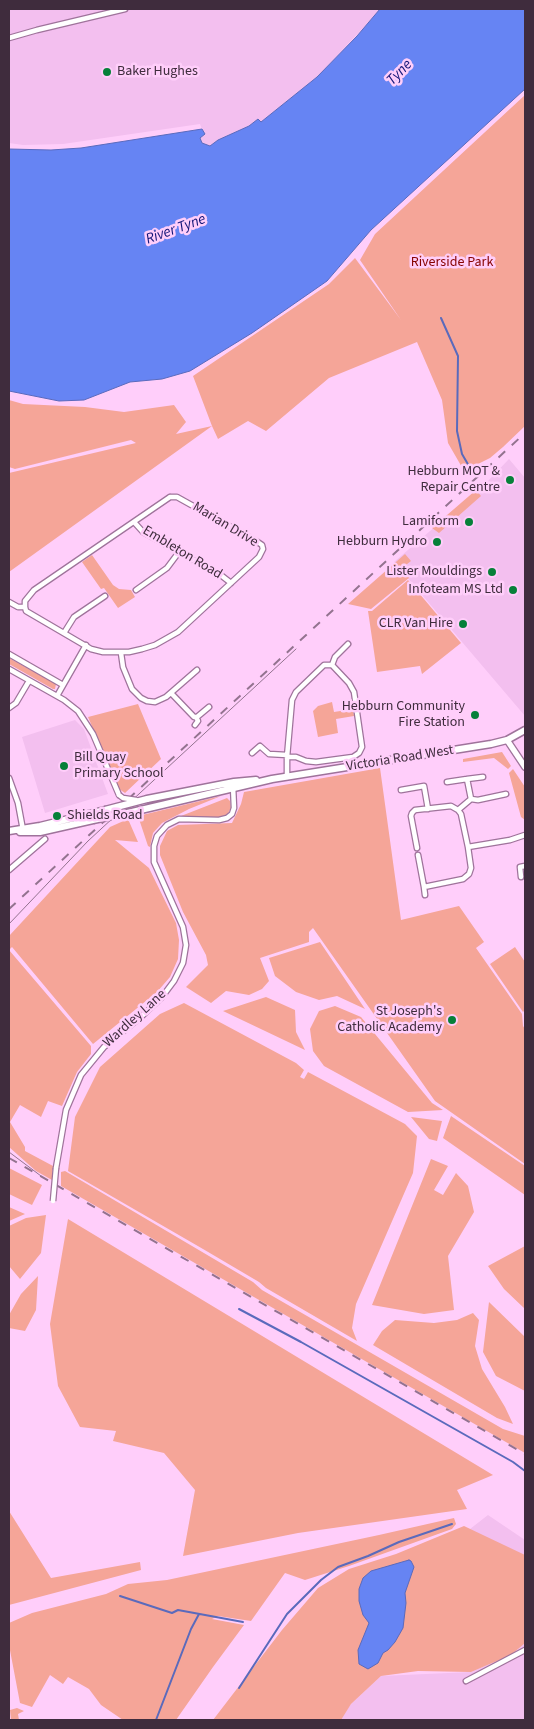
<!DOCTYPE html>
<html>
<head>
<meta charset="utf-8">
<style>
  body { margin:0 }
  #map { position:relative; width:534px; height:1729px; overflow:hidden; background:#ffcefa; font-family:"Source Sans 3",sans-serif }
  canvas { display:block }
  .frame { position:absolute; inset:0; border:10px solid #3f2c3d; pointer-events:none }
</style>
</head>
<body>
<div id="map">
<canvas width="534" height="1729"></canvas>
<div class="frame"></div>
</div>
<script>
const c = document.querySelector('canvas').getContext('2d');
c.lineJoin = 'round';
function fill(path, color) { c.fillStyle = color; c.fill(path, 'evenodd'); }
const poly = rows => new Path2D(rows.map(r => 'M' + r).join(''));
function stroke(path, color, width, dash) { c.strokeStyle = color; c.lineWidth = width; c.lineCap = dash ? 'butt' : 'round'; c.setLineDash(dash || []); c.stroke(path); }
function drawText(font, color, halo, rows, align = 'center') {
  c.font = font + ' "Source Sans 3",sans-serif'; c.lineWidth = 5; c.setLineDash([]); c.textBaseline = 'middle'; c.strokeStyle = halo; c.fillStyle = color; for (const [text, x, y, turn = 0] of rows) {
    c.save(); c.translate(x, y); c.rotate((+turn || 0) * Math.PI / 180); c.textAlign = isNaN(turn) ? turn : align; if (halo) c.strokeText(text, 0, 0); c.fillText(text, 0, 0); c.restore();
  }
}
fill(poly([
  [9,9,381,9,317,77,261,122,258,119,249,126,218,140,210,146,202,144,200,138,204,134,200,124,63,144,23,145,9,143],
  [509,459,525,478,525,716,394,562,487,482],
  [75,720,84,729,108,794,45,813,22,737],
  [488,1515,525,1540,525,1720,338,1720,351,1704,381,1676,471,1672,510,1655,425,1564]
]), '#f3bfef');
fill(poly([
  [525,95,525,426,503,447,490,458,474,466,467,476,448,443,442,400,417,342,329,378,266,431,248,421,218,439,212,426,9,572,9,473,136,443,131,440,15,469,9,467,9,400,23,404,85,407,124,412,174,405,186,422,176,434,212,426,193,376,329,284,355,258,401,320,360,260,375,234],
  [476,490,481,496,439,533,432,528],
  [405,554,411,561,402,568,409,578,371,609,348,604],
  [92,555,113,585,119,589,131,590,135,597,118,608,104,588,101,589,82,562],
  [408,580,461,643,422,674,420,666,377,672,368,611,372,611],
  [9,658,56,684,55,689,53,689,9,664],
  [332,702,334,712,353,709,354,716,336,719,338,733,318,737,313,711,318,706],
  [138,704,161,759,125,793,119,789,88,717],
  [502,752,511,766,508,769,494,758,463,762,463,759],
  [380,768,401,920,459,906,484,942,476,948,522,1014,523,1026,525,1029,525,1164,435,1101,313,928,309,932,309,942,260,958,269,981,262,989,249,995,226,991,211,1003,186,987,208,965,206,955,183,912,160,855,160,846,167,831,178,825,232,823,241,804,244,792],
  [513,769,525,787,525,820,521,817,509,773],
  [221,796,189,809,162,823,153,833,150,847,148,846,138,816],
  [227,798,230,801,231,808,227,815,221,818,192,816,181,816],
  [128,819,138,842,115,840,149,868,176,923,179,940,178,959,170,977,157,992,93,1044,12,947,9,950,91,1046,91,1054,77,1072,62,1106,48,1101,41,1117,20,1105,10,1122,25,1147,25,1151,53,1166,52,1180,36,1171,9,1147,9,936,110,827],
  [320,942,365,1009,337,996,319,1000,296,992,275,976,269,958],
  [515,947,525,962,525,1010,523,1012,490,964],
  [266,997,295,1010,296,1032,305,1050,223,1011],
  [184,1003,296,1063,304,1070,300,1077,304,1079,308,1072,405,1124,417,1136,413,1173,356,1304,352,1328,357,1341,266,1288,259,1282,203,1249,68,1171,75,1117,100,1067,160,1014],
  [335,1006,361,1017,432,1103,443,1110,408,1112,324,1066,313,1051,310,1029,319,1011],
  [451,1116,525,1166,525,1195,443,1138],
  [411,1117,442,1121,437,1141,429,1139],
  [431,1159,448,1166,434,1190,443,1195,456,1173,468,1186,474,1212,448,1256,454,1310,424,1314,372,1305],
  [9,1168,42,1185,32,1205,9,1194],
  [65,1171,253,1282,262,1290,503,1429,525,1436,525,1453,61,1186,61,1172],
  [9,1207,25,1214,9,1221],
  [46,1215,41,1253,20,1279,9,1266,9,1226,26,1218],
  [68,1219,493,1475,457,1490,467,1509,298,1533,183,1556,195,1490,164,1453,113,1441,116,1431,80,1427,58,1386,50,1324],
  [525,1246,525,1309,504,1289,488,1266],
  [38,1276,36,1310,25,1331,9,1328,9,1315,21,1294],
  [489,1302,525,1337,525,1391,496,1376,483,1352],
  [473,1313,479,1320,475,1346,482,1369,505,1407,513,1424,497,1418,373,1345,382,1331,395,1320,434,1323,457,1320],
  [9,1511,51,1578,140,1562,141,1570,9,1605],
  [454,1518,456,1524,452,1529,349,1566,305,1580,285,1573,251,1621,218,1616,212,1619,244,1625,213,1667,176,1720,123,1720,101,1705,89,1689,68,1677,63,1684,50,1675,32,1707,20,1703,9,1645,9,1623,32,1613,106,1594,128,1584,167,1580,379,1535],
  [464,1526,525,1555,525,1643,511,1655,471,1672,418,1671,381,1676,351,1704,341,1720,213,1720,282,1630,318,1588,349,1569,396,1554],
  [17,1708,24,1711,18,1714,19,1720,11,1720,10,1710]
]), '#f5a598');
const water = poly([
  [380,9,525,9,525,89,371,230,327,281,252,333,190,371,162,379,130,382,84,400,59,401,9,391,9,149,51,150,81,148,202,129,205,134,200,138,202,143,210,146,218,140,249,126,258,119,261,122,317,77,357,36,380,9],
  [409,1560,411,1561,414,1567,405,1593,406,1603,403,1628,395,1642,388,1650,383,1653,378,1663,368,1669,359,1664,358,1650,369,1623,363,1615,359,1601,359,1589,363,1578,371,1571,409,1560]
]);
fill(water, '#6684f3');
stroke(water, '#5a6abc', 1);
stroke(poly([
  [441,318,458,356,457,431,462,454,469,466],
  [239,1309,301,1342,513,1462,525,1471],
  [120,1596,172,1613,178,1610,243,1622],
  [239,1688,287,1614,321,1580,338,1567,368,1556,399,1542,452,1524],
  [156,1720,191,1629,199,1614]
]), '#5a6abc', 2);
const minor = poly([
  [9,38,37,30,125,9],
  [170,497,177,497,256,541,262,545,263,549,259,557,178,632,155,645,142,649,129,652,103,652,91,649,26,611,25,607,25,601,34,590,170,497],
  [134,522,143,532,222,576,231,583],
  [136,590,167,568,179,552],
  [9,602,18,607,25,607],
  [64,633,74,617,105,596],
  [121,653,123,667,132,689,141,698,147,701,155,702,166,697,197,670],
  [9,654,63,685],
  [332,665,335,657,348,644],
  [9,669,64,700,78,711,93,734,119,795],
  [171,693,194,717,197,717,209,707],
  [57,696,86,645],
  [9,708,16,703,29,681],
  [195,725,198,721,196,717],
  [252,753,260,746,269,754,287,755],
  [287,777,287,757,292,700,296,692,324,665,332,665,349,683,354,692,362,747,359,753,353,757,316,762,306,761,296,757,287,757],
  [9,778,18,803,23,830],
  [447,782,467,779],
  [401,790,424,786,428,809],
  [471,799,467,779,483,777],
  [458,810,471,799,478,800,506,794],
  [417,848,411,816,412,813,415,810,451,806,458,810,461,814,468,847],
  [418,855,424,887],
  [9,870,45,839],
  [521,877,520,867,525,866],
  [425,895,424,887,463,879,469,874,471,868,468,847,510,840,525,835],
  [56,1168,66,1110,81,1075,104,1047,143,1015,162,997,174,981,183,963,186,945,183,927,154,862,154,846,157,836,167,825,179,819,219,820,227,818,232,814,234,808,233,786],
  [466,1681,525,1650]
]);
const secondary = poly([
  [507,740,525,767]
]);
const primary = poly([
  [147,799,234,782,256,780],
  [132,812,272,779,491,744,507,740,525,730],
  [9,831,40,826,105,810],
  [20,832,40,832,93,820]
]);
stroke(minor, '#9f739b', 7);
stroke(secondary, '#9f739b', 8);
stroke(primary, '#9f739b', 9);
stroke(minor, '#fff', 4.5);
stroke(secondary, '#fff', 5.5);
stroke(primary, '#fff', 6);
stroke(poly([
  [9,924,88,841,296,649],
  [9,1152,41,1176]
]), '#93738f', 1);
stroke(poly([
  [9,909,525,433],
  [9,1158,525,1454]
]), '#93738f', 2, [9, 9]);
const minorBridge = poly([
  [119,795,123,798,136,800],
  [53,1201,56,1168]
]);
const primaryBridge = poly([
  [105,810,147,799],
  [93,820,132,812]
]);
stroke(minorBridge, '#9f739b', 7, []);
stroke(primaryBridge, '#9f739b', 9, []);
stroke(minorBridge, '#fff', 4.5);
stroke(primaryBridge, '#fff', 6);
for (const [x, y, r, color] of [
  [107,72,5,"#068039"],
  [510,480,5,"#068039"],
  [469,522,5,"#068039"],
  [437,542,5,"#068039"],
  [492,572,5,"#068039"],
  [513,590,5,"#068039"],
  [463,624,5,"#068039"],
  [475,715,5,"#068039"],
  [64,766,5,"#068039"],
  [57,816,5,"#068039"],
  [452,1020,5,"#068039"]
]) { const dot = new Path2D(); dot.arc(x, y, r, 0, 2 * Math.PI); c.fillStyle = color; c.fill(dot); stroke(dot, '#ffcefa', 2); }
drawText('14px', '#3f2c3d', '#ffcefa', [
  ["Baker Hughes",117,72,"left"],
  ["Hebburn MOT &",500,472],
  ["Repair Centre",500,488],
  ["Lamiform",459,522],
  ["Hebburn Hydro",427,542],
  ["Lister Mouldings",482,572],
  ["Infoteam MS Ltd",503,590],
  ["CLR Van Hire",453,624],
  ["Hebburn Community",465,707],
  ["Fire Station",465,723],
  ["Bill Quay",74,758,"left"],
  ["Primary School",74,774,"left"],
  ["Shields Road",67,816,"left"],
  ["St Joseph's",442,1012],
  ["Catholic Academy",442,1028]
], 'right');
drawText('14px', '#860200', '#ffcefa', [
  ["Riverside Park",452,263]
]);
drawText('14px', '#3f2c3d', '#ffcefa', [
  ["Marian Drive",225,525,31],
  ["Embleton Road",182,553,31],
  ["Victoria Road West",400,759,-9],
  ["Wardley Lane",135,1019,-42]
]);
drawText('italic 15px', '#121577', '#ffcefa', [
  ["Tyne",400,73,-46],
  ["River Tyne",176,230,-20]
]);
</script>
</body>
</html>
